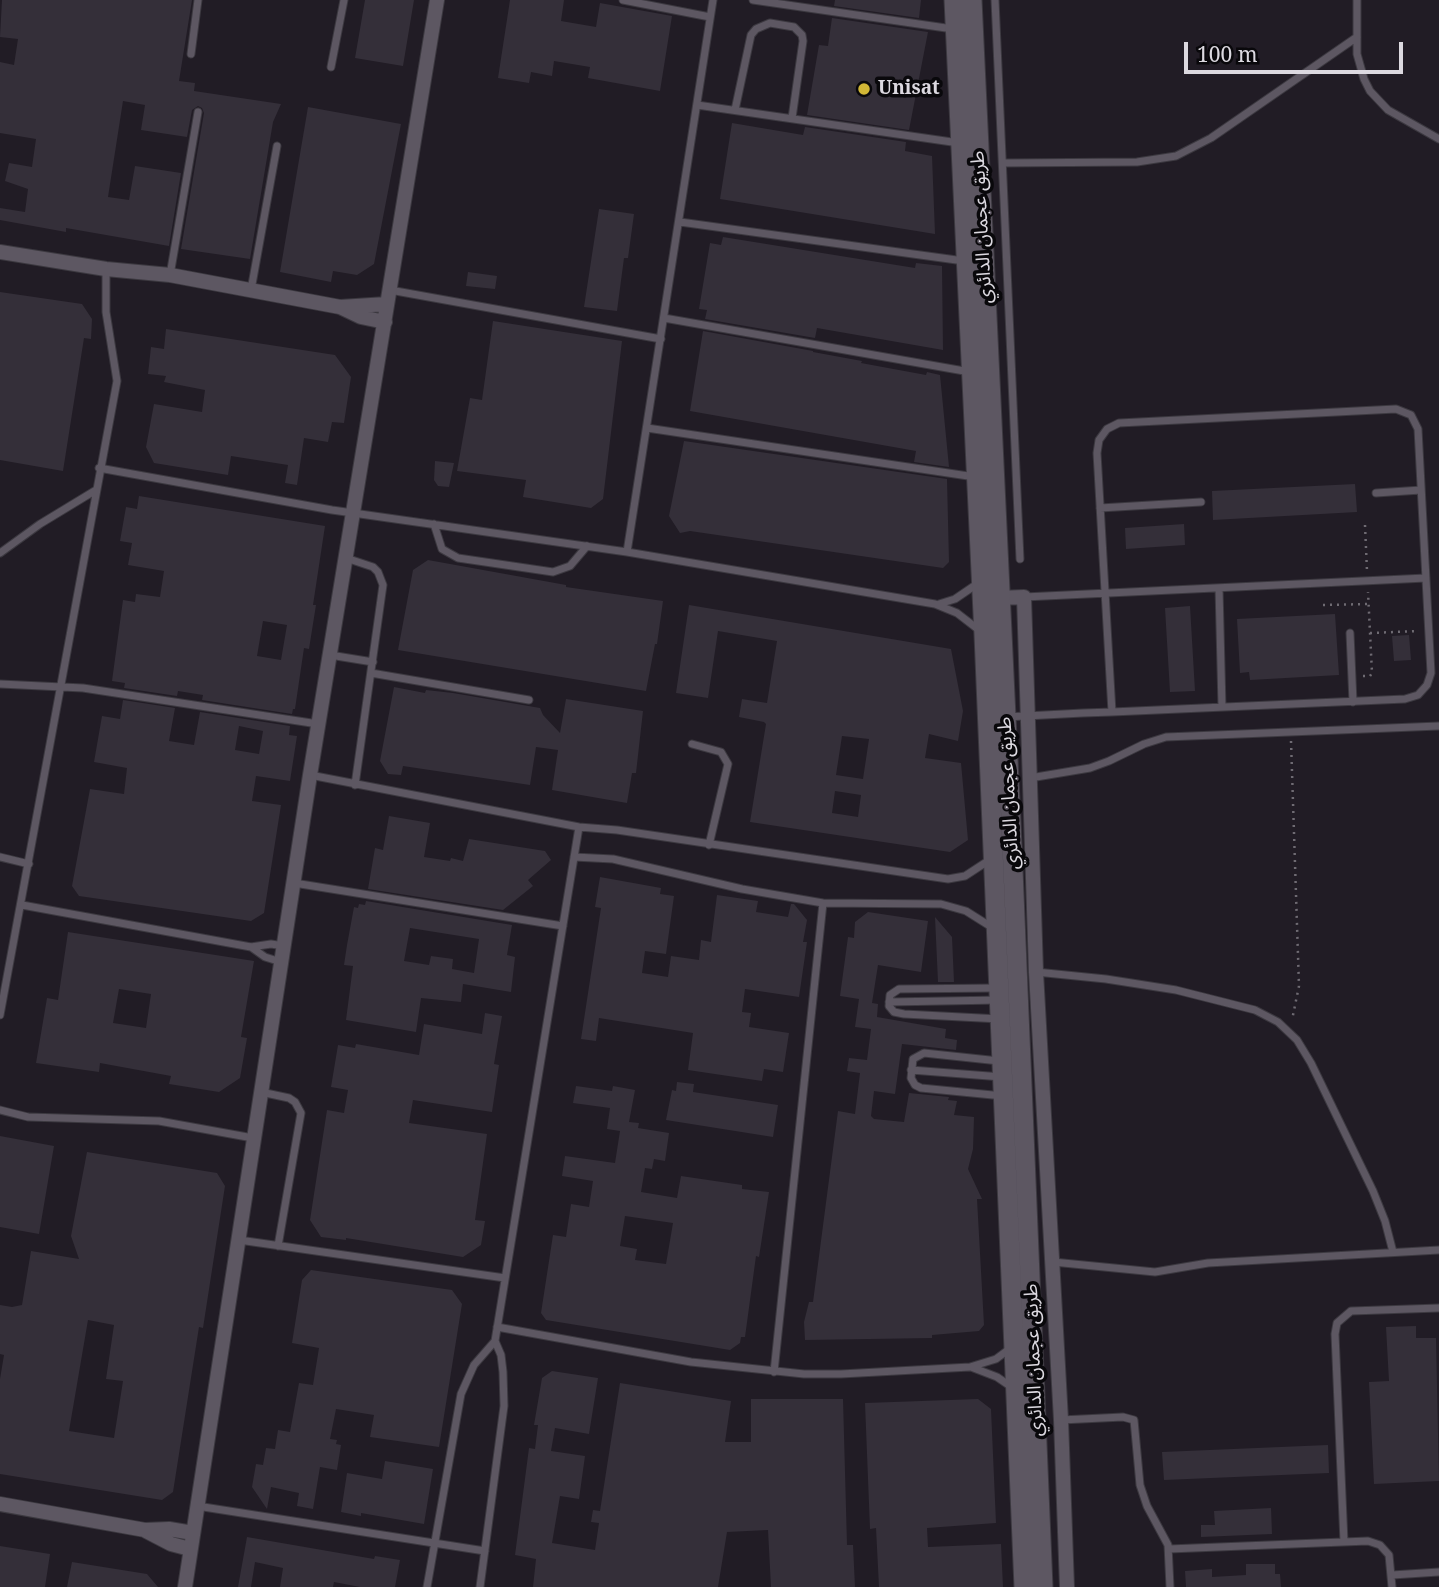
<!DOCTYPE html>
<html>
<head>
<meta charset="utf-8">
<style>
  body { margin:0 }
  #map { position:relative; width:1439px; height:1587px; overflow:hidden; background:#211c25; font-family:"Noto Serif",serif }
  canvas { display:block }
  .scale { position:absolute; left:1184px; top:42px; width:219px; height:32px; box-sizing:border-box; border:4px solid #dcd9e0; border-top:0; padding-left:9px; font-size:21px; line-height:24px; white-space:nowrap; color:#dcd9e0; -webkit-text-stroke:5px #09080b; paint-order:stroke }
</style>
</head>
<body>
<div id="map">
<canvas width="1439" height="1587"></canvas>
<div class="scale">100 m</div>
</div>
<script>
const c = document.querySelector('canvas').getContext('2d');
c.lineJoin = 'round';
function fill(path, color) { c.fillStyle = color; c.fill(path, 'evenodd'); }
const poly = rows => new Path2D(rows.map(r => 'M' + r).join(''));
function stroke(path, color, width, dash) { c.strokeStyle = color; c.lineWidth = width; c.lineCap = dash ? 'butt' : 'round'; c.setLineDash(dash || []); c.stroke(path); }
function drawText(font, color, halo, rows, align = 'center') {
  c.font = font + ' "Noto Serif","Noto Sans Arabic",serif'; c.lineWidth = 7; c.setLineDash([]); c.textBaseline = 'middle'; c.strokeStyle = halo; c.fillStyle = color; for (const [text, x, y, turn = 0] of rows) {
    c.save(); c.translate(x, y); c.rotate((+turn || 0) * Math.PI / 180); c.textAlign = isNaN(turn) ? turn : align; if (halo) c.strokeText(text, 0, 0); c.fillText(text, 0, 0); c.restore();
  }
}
fill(poly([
  [2,0,192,0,179,81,195,83,194,91,281,104,273,122,250,259,181,249,204,113,202,108,198,106,192,110,187,137,141,130,145,105,123,101,108,197,129,200,135,166,181,173,169,246,66,228,66,232,0,220,0,208,25,212,28,189,5,181,9,163,32,167,36,139,0,133,0,62,14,65,18,39,0,37],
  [365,0,414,0,403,66,355,58],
  [510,0,564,0,561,21,596,27,600,3,672,16,660,91,588,78,590,67,554,61,552,76,531,72,529,83,498,78],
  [835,0,921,0,919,18,834,6],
  [832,18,928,32,909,130,807,115,819,45,828,46],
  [308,107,401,124,374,264,357,275,333,271,331,282,280,272],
  [732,123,803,135,805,127,906,142,905,151,932,156,935,234,720,199],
  [599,209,634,214,628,258,624,258,617,311,584,307],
  [723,237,915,268,916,263,942,266,943,350,817,328,815,338,705,319,707,310,699,309,710,243,721,245],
  [468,272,497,276,495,289,466,286],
  [0,292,82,304,92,319,91,339,84,338,63,471,0,460],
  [493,321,622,341,603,499,591,508,523,497,526,480,457,471,470,398,482,400],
  [166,329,335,355,351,377,344,423,332,422,328,442,304,438,297,485,285,483,288,465,231,456,228,475,154,463,146,447,154,404,202,412,205,390,164,382,166,376,148,374,151,347,164,349],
  [703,331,813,351,813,352,862,361,861,363,926,375,927,372,940,375,949,467,914,462,916,451,690,411],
  [684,441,947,479,949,562,943,568,690,531,680,533,669,516],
  [435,461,454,463,449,487,438,486,434,480],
  [1355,484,1357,512,1213,520,1212,491],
  [139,496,325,526,313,605,316,605,309,649,304,648,295,709,293,709,292,714,202,700,203,695,178,691,177,696,124,688,125,683,112,681,123,600,135,602,136,594,160,597,164,571,128,565,132,543,120,541,126,507,137,509],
  [263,621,287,625,281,660,257,656],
  [1184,524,1185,545,1126,549,1125,528],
  [428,560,566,585,566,587,663,601,657,644,655,644,646,691,398,650,413,570],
  [689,605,951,649,963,711,958,741,929,734,925,758,961,763,968,840,950,852,750,822,766,724,764,722,739,717,742,699,767,703,777,641,718,631,708,698,676,693],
  [842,736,869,739,863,779,836,775],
  [835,791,861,795,858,817,832,813],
  [1190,606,1195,691,1170,692,1165,608],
  [1335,614,1339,675,1250,680,1249,672,1240,673,1237,619],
  [1409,635,1411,660,1394,661,1392,636],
  [394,687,425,693,426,690,453,693,540,708,543,715,560,733,566,699,643,711,636,773,632,773,627,803,552,790,558,750,536,747,530,785,403,766,401,775,388,774,380,761],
  [123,700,175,708,169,741,194,745,200,712,290,726,289,735,297,736,290,781,256,776,252,801,281,805,264,913,251,921,79,896,72,886,90,789,124,794,127,768,94,762,102,716,120,719],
  [239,726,263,731,259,754,235,750],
  [389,816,430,823,424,857,450,861,451,858,463,861,469,839,545,851,551,860,528,880,533,886,503,910,368,889,375,848,383,850],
  [600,877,661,888,660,894,674,896,666,954,645,951,642,973,668,977,671,956,699,960,701,940,711,942,717,895,758,901,756,912,788,917,791,904,794,904,807,920,803,942,807,942,799,997,745,989,742,1012,751,1013,749,1027,789,1033,783,1072,764,1069,762,1081,688,1070,693,1033,599,1018,596,1041,581,1039,601,908,595,907],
  [366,901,512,925,507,955,515,957,511,992,463,984,461,1002,421,998,416,1032,346,1020,353,966,344,965,347,945,354,907,358,908,359,904,365,905],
  [410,928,479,939,474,973,452,969,453,959,431,956,429,965,404,961],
  [868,912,928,921,921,972,878,965,872,1003,878,1004,877,1017,946,1029,945,1038,957,1040,956,1050,902,1044,895,1094,874,1091,871,1116,874,1119,904,1122,909,1093,949,1097,948,1100,957,1101,954,1115,974,1117,973,1149,968,1169,982,1199,977,1199,984,1325,979,1331,932,1335,932,1338,805,1340,804,1322,809,1302,813,1302,838,1111,855,1114,860,1073,847,1071,849,1058,867,1060,871,1029,855,1027,859,999,840,996,848,937,854,938,855,922],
  [935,917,952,937,954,982,938,982],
  [68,932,254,961,241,1037,247,1038,240,1078,219,1092,169,1084,171,1076,100,1063,99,1072,36,1063,47,998,58,1000],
  [119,989,151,994,146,1028,113,1023],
  [485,1013,502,1016,494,1064,499,1065,492,1112,413,1100,409,1123,487,1134,475,1220,485,1221,481,1245,463,1257,346,1238,346,1240,321,1237,310,1220,327,1110,344,1113,348,1090,331,1087,338,1045,355,1048,356,1044,419,1055,424,1024,482,1034],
  [677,1082,694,1084,693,1092,778,1105,773,1137,666,1120,672,1090,676,1091],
  [576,1086,612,1091,613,1086,635,1090,629,1122,639,1123,638,1128,669,1133,665,1161,654,1159,652,1169,645,1168,641,1192,677,1198,681,1176,742,1185,742,1189,769,1192,759,1257,756,1256,745,1337,741,1337,740,1343,730,1350,546,1320,541,1313,553,1235,566,1237,571,1204,589,1207,593,1181,562,1176,565,1156,615,1163,620,1131,607,1129,610,1108,573,1103],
  [625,1216,673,1223,666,1264,635,1260,637,1249,620,1246],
  [0,1136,54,1146,39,1234,0,1227],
  [87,1152,217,1173,225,1186,203,1328,199,1327,173,1492,162,1500,0,1474,0,1379,4,1355,0,1354,0,1305,12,1307,22,1305,31,1251,79,1259,71,1236],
  [88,1320,114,1325,106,1379,123,1381,114,1438,69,1431],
  [311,1270,452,1290,462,1304,439,1447,370,1437,374,1415,336,1409,330,1439,337,1440,336,1444,341,1445,337,1470,320,1467,313,1509,297,1506,299,1493,271,1487,267,1509,252,1487,256,1464,263,1465,266,1448,275,1449,278,1430,290,1432,299,1383,313,1385,319,1348,292,1343,302,1280],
  [1416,1326,1416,1338,1436,1338,1439,1481,1374,1484,1369,1382,1389,1381,1386,1327],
  [552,1371,598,1378,589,1434,555,1428,551,1451,585,1456,579,1499,560,1496,552,1543,595,1550,599,1523,591,1522,593,1510,600,1511,620,1383,731,1401,725,1442,751,1442,751,1399,843,1399,847,1545,853,1545,855,1587,771,1587,768,1530,727,1532,718,1587,533,1587,536,1559,515,1555,529,1448,535,1449,538,1425,534,1425,542,1378],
  [978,1399,991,1409,996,1523,927,1528,928,1547,1001,1544,1003,1587,879,1587,876,1528,870,1529,865,1403],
  [1328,1445,1329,1473,1164,1480,1162,1452],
  [385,1461,433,1469,424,1524,361,1513,361,1516,341,1512,347,1473,382,1479],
  [1271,1508,1272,1534,1201,1537,1201,1525,1215,1525,1214,1511],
  [247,1537,374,1559,375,1556,400,1560,395,1587,360,1587,334,1582,333,1587,280,1587,283,1568,255,1562,251,1587,238,1587],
  [0,1546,50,1554,45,1587,0,1587],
  [72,1562,147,1574,158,1587,67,1587],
  [1246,1564,1275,1564,1275,1574,1280,1574,1281,1587,1186,1587,1185,1571,1212,1569,1212,1577,1246,1575]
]), '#342f39');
const service = poly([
  [623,0,710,17],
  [753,0,953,29],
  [995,0,1020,559],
  [1357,0,1357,54,1364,79,1370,91,1388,110,1439,139],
  [191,54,198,0],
  [331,67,344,0],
  [697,105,959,143],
  [735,110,751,35,756,29,770,23,794,27,802,35,803,41,792,118],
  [1003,163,1137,162,1176,156,1211,138,1357,37],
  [680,222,964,261],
  [170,275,198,112],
  [251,290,277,146],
  [390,290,661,339],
  [664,318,970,372],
  [647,428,975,477],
  [99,468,332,510,627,552,935,604,957,613,979,630],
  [1376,493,1421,490],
  [1100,508,1201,502],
  [434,524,442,549,458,558,553,572,570,566,587,546],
  [627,552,713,0],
  [0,553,40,524,96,490],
  [346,558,373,567,378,572,383,585,355,785],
  [1219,588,1222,707],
  [1024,597,1426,578],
  [939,604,955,599,977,584],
  [1350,633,1353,702],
  [330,655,373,662],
  [371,673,529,700],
  [0,684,83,688,318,724],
  [1006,717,1083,713,1112,712,1405,699,1418,695,1427,685,1431,673,1418,429,1411,415,1396,409,1119,423,1107,429,1099,440,1097,453,1112,712],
  [692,744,721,752,728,764,709,845],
  [310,775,579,827,617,830,948,879,965,876,991,859],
  [1030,778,1090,768,1109,761,1144,744,1166,737,1439,726],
  [0,857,29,864],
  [574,857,613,859,742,889,823,903,941,904,966,911,993,928],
  [294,883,563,926],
  [22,905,251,947,271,944,284,946],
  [251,947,265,957,281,962],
  [1036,972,1106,979,1176,990,1255,1010,1278,1022,1297,1040,1311,1063,1373,1191,1385,1221,1393,1252],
  [996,988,899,989,890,995,889,1006,894,1012,904,1014,1000,1019],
  [889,1002,999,1000],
  [0,1015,117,381,106,312,106,269],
  [999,1061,924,1053,913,1059,911,1078,915,1085,921,1088,1003,1096],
  [911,1070,1002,1077],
  [261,1092,289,1098,295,1102,301,1113,278,1246],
  [0,1110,28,1117,159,1121,253,1138],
  [239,1240,505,1278],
  [1053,1262,1155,1272,1208,1263,1439,1250],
  [497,1327,691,1362,804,1374,841,1374,970,1367,996,1359,1012,1347],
  [971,1367,997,1377,1013,1388],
  [774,1372,823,903],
  [1061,1420,1123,1417,1134,1420,1140,1485,1147,1506,1168,1545,1170,1587],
  [197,1506,485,1551],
  [1344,1542,1335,1334,1337,1323,1351,1311,1439,1308],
  [1169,1549,1368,1541,1380,1545,1389,1555,1392,1587],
  [1392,1575,1439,1572],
  [427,1587,461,1394,474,1365,495,1341],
  [480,1587,504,1406,503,1372,501,1355,495,1341,579,827]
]);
const minor = poly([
  [0,252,106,269,170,275,340,307,361,317,385,322],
  [340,307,387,304],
  [999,598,1024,597,1036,972,1061,1420,1067,1587],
  [0,1504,145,1530,169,1529,193,1533],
  [146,1531,171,1544,190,1549],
  [185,1587,310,775,437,0]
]);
const secondary = poly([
  [954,0,984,635,1024,1587],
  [972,0,1011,822,1043,1587]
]);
stroke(service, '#3c3940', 9);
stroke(minor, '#3c3940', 16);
stroke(secondary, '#3c3940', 21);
stroke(poly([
  [1365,525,1367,571],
  [1323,605,1368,604],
  [1370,633,1419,631],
  [1363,676,1370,676,1372,673,1368,592],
  [1291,741,1299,986,1292,1020]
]), '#6f6b73', 2.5, [2, 5]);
stroke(service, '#5d5762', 7);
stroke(minor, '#5d5762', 14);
stroke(secondary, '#5d5762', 19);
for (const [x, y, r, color] of [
  [864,89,7,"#d2b736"]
]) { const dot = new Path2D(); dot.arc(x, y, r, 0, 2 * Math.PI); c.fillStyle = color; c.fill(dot); stroke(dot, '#09080b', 2.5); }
drawText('bold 19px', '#dcd9e0', '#09080b', [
  ["Unisat",878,89]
], 'left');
drawText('19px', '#dcd9e0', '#09080b', [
  ["طريق عجمان الدائري",982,227,-93],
  ["طريق عجمان الدائري",1009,793,-93],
  ["طريق عجمان الدائري",1034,1360,-92]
]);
</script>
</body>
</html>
